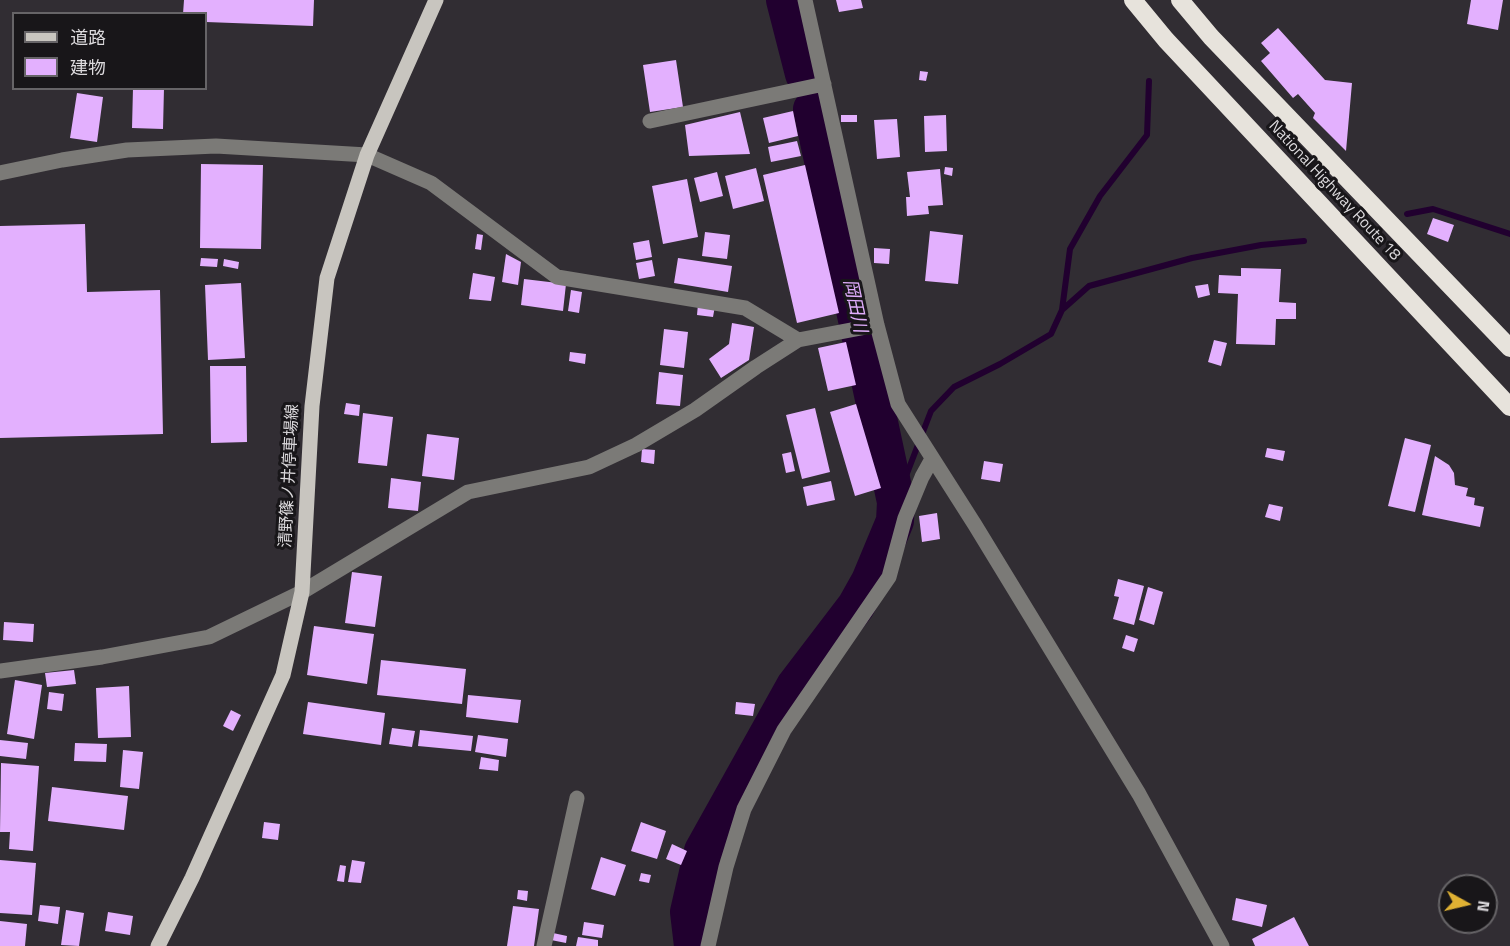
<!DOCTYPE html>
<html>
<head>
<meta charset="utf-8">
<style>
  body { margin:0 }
  #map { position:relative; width:1510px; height:946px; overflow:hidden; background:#312d33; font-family:"Titillium Web","Noto Sans JP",sans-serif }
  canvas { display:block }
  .legend { position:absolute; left:12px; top:12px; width:195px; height:78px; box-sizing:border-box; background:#181619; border:2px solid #666467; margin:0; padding:8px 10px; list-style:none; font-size:18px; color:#dcdadd }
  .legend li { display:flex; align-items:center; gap:12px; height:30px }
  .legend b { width:30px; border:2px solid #666467 }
  .north { position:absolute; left:1438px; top:874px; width:60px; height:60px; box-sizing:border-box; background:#181619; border:2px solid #666467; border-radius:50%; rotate:98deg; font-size:16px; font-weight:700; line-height:24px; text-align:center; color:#dcdadd }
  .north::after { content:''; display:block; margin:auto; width:21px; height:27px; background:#dfb133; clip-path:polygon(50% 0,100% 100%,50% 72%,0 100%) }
</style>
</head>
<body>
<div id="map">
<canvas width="1510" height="946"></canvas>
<ul class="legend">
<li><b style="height:8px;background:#c8c5bf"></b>道路</li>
<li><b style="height:16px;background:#e3b0fe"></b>建物</li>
</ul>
<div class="north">N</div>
</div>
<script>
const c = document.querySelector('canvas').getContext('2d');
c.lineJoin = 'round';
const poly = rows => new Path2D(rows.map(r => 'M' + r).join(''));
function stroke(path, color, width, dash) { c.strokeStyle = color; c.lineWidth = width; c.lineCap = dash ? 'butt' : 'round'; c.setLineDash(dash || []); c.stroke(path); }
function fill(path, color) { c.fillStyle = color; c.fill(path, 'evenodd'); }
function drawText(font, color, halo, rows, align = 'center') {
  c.font = font + ' "Titillium Web","Noto Sans JP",sans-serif'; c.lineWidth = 6; c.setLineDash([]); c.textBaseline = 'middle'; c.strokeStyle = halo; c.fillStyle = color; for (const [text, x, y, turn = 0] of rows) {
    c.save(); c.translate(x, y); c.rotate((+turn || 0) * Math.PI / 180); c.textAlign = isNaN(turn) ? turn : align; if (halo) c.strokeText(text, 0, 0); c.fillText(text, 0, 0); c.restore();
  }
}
stroke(poly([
  [1407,214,1433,209,1510,234],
  [1062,310,1070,249,1100,196,1147,135,1149,81],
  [896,502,931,411,954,387,1000,364,1051,334,1062,310,1089,286,1192,258,1261,245,1304,241]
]), '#21002f', 6);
stroke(poly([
  [785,0,804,74],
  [693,946,689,912,703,851,795,686,856,606,870,581,895,521,896,502,812,109]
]), '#21002f', 38);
fill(poly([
  [184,0,314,0,313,26,206,22,206,14,183,14],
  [836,0,861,0,863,8,839,12],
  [1471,0,1503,0,1498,30,1467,24],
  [1278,28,1325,80,1352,83,1346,151,1313,118,1315,113,1298,94,1293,98,1261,61,1270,53,1261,43],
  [676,60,683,107,650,112,643,65],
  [920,71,928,72,926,81,919,80],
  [133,88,164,88,163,129,132,128],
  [77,93,103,97,97,142,70,138],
  [793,111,798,136,769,143,763,118],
  [740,112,750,154,689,156,685,125],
  [841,115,857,115,857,122,841,122],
  [946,115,947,151,925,152,924,116],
  [897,119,900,157,877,159,874,120],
  [797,141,801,156,771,162,768,147],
  [201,164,263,165,261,249,200,248],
  [805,165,839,313,797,323,763,175],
  [945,167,953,168,952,176,944,174],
  [756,168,764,201,733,209,725,176],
  [940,169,943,205,928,206,929,214,907,216,906,197,910,197,907,172],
  [717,172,723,196,700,202,694,178],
  [687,179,698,237,663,244,652,186],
  [1433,218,1454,225,1448,242,1427,234],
  [85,224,87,292,160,290,163,434,0,438,0,226],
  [930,231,963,235,958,284,925,281],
  [705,232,730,235,727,259,702,256],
  [477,234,483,235,481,250,475,249],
  [649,240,652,257,636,260,633,243],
  [874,248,890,249,889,264,874,263],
  [506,254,521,262,518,285,502,282],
  [201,258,218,259,217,267,200,266],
  [678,258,732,266,728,292,674,283],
  [224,259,239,262,238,269,223,266],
  [652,260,655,276,639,279,636,263],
  [1241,268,1281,269,1279,302,1296,303,1296,319,1276,319,1275,345,1236,344,1238,294,1218,293,1219,275,1241,276],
  [473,273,495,277,491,301,469,299],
  [524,279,566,284,563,311,521,305],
  [241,283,245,358,208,360,205,285],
  [1208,284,1210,295,1198,298,1195,286],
  [571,290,582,292,579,313,568,311],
  [698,304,715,306,713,317,697,315],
  [732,323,754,327,749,360,721,378,709,359,729,344],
  [664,329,688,332,684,368,660,365],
  [1214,340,1227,343,1221,366,1208,362],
  [846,342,856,385,828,391,818,348],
  [570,352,586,354,585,364,569,361],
  [210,366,246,366,247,442,211,443],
  [659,372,683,375,680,406,656,404],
  [346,403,360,405,359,416,344,414],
  [856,404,881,488,855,496,830,412],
  [815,408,830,472,802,479,786,415],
  [363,413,393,417,387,466,358,463],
  [427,434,459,438,454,480,422,476],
  [1405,438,1431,445,1415,512,1388,506],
  [1267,448,1285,451,1283,461,1265,457],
  [642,449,655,450,654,464,641,462],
  [791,452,795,471,786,473,782,454],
  [1435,456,1449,465,1454,473,1455,485,1468,488,1466,496,1475,498,1474,505,1484,507,1480,527,1422,515],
  [984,461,1003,464,1000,482,981,479],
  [391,478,421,482,418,511,388,508],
  [831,481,835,500,807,506,803,487],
  [1269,504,1283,507,1280,521,1265,517],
  [937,513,940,539,922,542,919,516],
  [352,572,382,576,375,627,345,623],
  [1118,579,1144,586,1134,625,1113,619,1119,597,1114,596],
  [1148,587,1163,592,1154,625,1139,620],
  [4,622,34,624,33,642,3,640],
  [314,626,374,634,367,684,307,675],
  [1126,635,1138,639,1134,652,1122,648],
  [381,660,466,669,462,704,377,695],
  [74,670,76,684,47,687,45,673],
  [15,680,42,685,34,739,7,734],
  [129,686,131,737,98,738,96,688],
  [49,692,64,694,62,711,47,709],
  [468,695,521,700,518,723,466,717],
  [308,702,385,713,381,745,303,734],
  [736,702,755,704,753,716,735,714],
  [231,710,241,715,233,731,223,726],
  [392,728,415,731,412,747,389,744],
  [420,730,473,736,471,751,418,746],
  [478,735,508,739,506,757,475,752],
  [0,740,28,743,26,759,0,756],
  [75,743,107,744,106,762,74,761],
  [123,750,143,752,139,789,120,787],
  [481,757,499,760,498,771,479,769],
  [1,763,39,766,33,851,9,849,10,832,0,832],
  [52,787,128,796,124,830,48,821],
  [264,822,280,824,278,840,262,838],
  [641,822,666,831,657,859,631,851],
  [672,844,687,851,681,865,666,859],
  [601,857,626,865,615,896,591,889],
  [0,860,36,863,32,915,0,913],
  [352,860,365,862,361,883,348,882],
  [340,865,346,866,344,882,337,881],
  [641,873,651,875,649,883,639,881],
  [518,890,528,891,527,901,517,899],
  [1236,898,1267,905,1262,927,1232,920],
  [40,905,60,907,58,924,38,921],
  [513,906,539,909,534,946,507,946],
  [66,910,84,913,79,946,61,945],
  [108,912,133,916,130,935,105,931],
  [1294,917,1309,946,1255,946,1252,939],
  [0,921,27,924,25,946,0,946],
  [584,922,604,925,602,938,582,935],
  [553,933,567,936,566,943,551,940],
  [578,937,598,940,598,946,576,946]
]), '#e3b0fe');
stroke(poly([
  [805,0,877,325,898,404,975,525,1139,794,1222,946],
  [650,121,824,84],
  [0,173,62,160,127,150,216,146,367,155,431,183,557,277,745,308,798,340],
  [0,671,102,657,209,637,302,592,468,492,589,467,636,445,695,410,756,367,798,340,877,325],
  [544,946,577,798],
  [708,946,726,867,744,809,784,730,889,577,905,518,922,477,932,459]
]), '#7b7a77', 15);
stroke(poly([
  [158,946,192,878,283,675,302,592,312,406,327,278,367,155,436,0]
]), '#c8c5bf', 15);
stroke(poly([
  [1133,0,1166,40,1510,407],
  [1180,0,1211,37,1510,348]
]), '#e7e3dc', 18);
drawText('16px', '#dcdadd', '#181619', [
  ["National Highway Route 18",1334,191,47],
  ["清野篠ノ井停車場線",290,476,-87]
]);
drawText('italic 18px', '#e0adfc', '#181619', [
  ["岡田川",854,306,78]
]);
</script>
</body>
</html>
